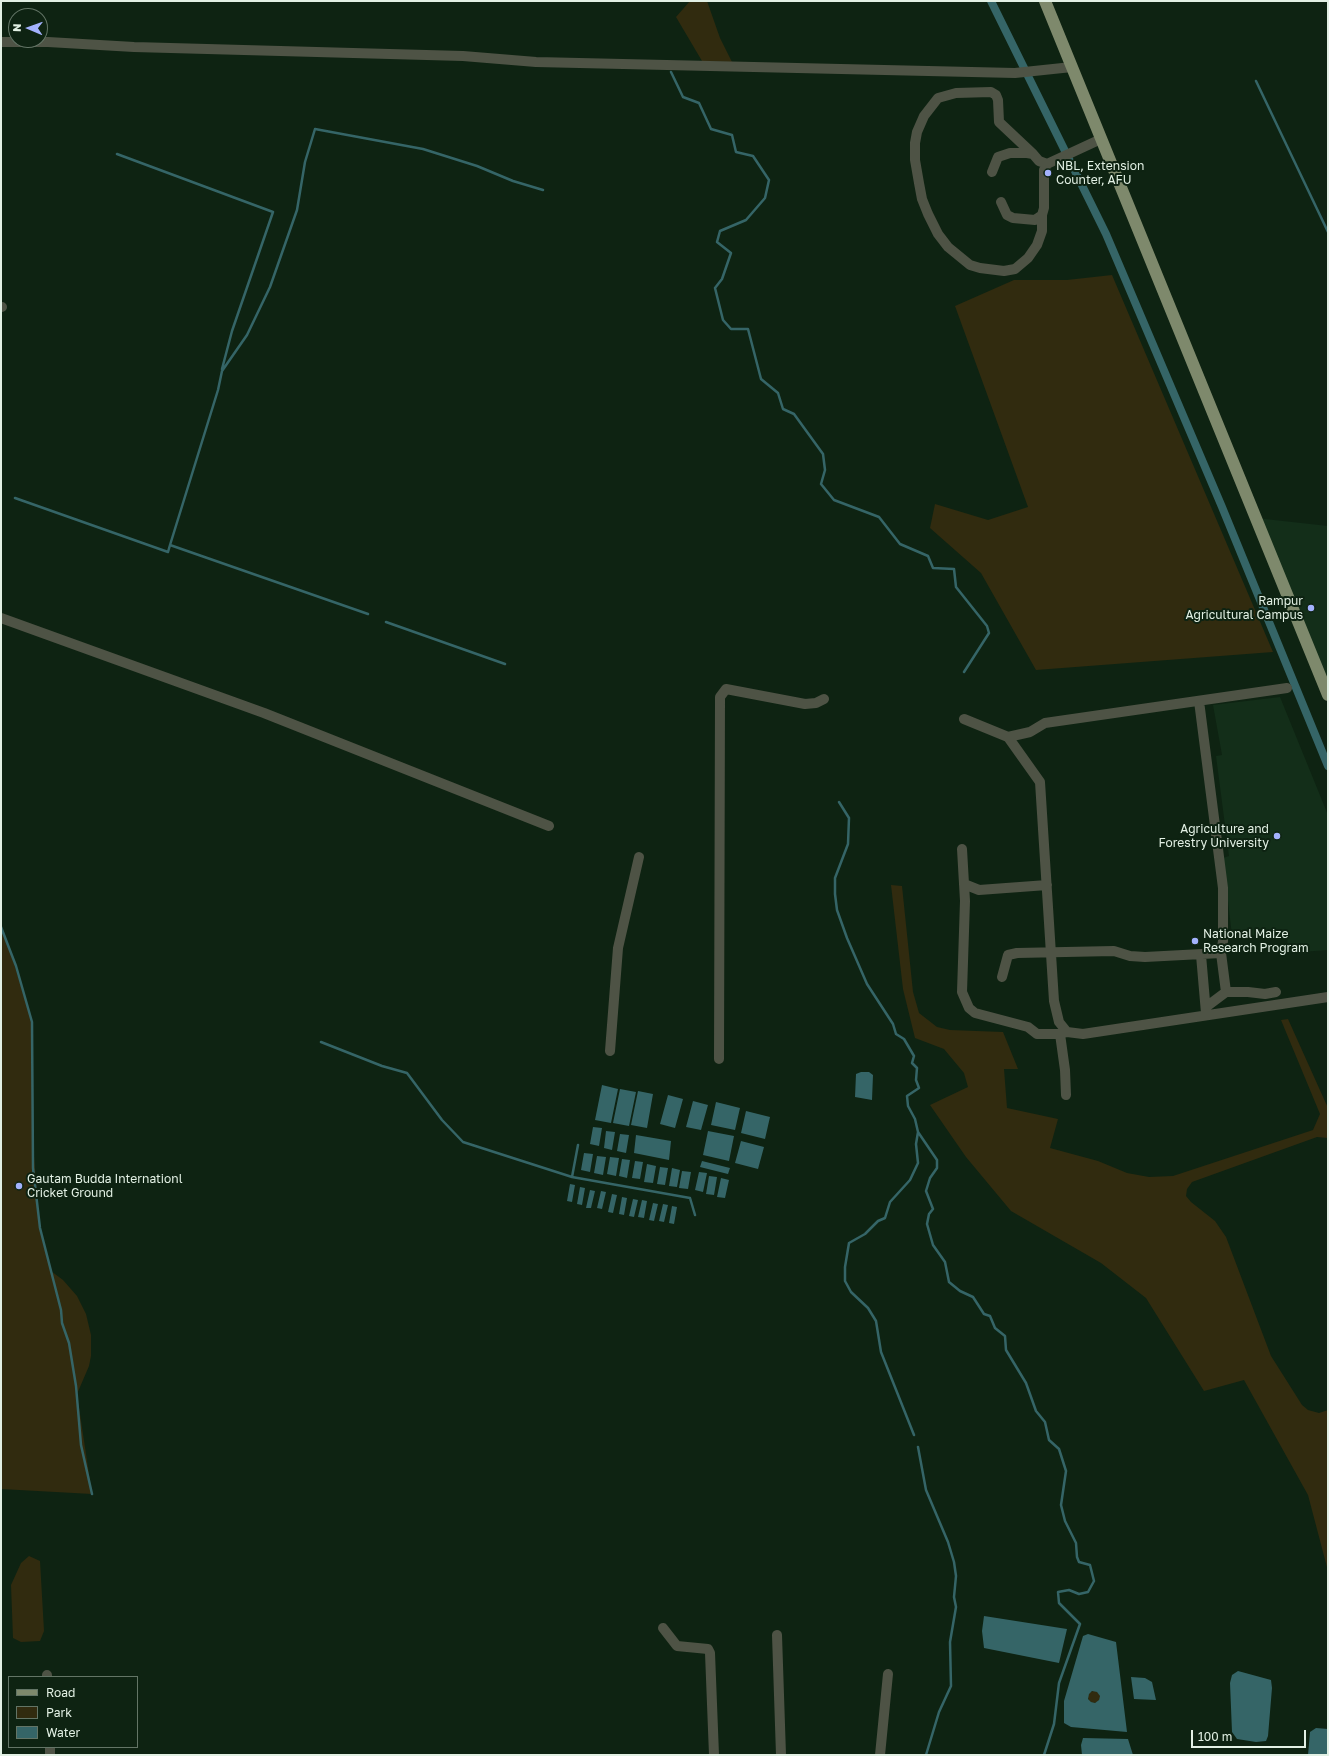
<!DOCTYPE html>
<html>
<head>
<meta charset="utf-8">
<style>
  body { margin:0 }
  #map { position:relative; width:1329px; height:1756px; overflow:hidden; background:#0e2312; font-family:"Golos Text",sans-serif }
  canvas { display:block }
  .frame { position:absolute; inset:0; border:2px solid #e2f0e4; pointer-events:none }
  .legend { position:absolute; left:8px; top:1676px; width:130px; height:72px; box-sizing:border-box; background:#0e2312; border:1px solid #637566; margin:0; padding:5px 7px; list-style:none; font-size:12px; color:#e2f0e4 }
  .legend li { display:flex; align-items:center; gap:8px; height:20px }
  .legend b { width:20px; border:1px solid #637566 }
  .north { position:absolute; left:8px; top:8px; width:40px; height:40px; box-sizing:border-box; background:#0e2312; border:1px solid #637566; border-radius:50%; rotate:272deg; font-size:11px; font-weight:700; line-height:16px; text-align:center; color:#e2f0e4 }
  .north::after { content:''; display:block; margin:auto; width:14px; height:18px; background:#a3b2fd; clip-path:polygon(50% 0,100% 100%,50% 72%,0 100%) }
  .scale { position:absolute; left:1191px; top:1730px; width:115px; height:18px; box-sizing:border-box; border:2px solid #e2f0e4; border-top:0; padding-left:5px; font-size:12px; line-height:14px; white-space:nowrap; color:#e2f0e4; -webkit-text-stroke:3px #0e2312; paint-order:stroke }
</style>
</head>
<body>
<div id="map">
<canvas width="1329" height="1756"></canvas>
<div class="frame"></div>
<ul class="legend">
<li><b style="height:5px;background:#7e896c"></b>Road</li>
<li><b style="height:11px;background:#312b0f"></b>Park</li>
<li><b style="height:11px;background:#356567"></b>Water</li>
</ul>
<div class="north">N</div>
<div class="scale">100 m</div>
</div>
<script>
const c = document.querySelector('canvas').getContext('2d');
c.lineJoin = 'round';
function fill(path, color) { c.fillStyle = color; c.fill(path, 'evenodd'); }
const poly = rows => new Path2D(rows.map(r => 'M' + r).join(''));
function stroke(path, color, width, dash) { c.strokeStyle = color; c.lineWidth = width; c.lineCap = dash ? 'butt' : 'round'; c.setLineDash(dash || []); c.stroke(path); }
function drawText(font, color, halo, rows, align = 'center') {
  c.font = font + ' "Golos Text",sans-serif'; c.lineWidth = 4; c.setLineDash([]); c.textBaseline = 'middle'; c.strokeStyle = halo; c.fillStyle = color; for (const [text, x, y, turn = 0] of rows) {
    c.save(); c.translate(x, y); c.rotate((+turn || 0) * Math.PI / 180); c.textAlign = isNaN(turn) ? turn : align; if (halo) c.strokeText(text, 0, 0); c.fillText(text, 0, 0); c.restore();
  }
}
fill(poly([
  [1256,518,1328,526,1328,690],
  [1280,697,1328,815,1328,950,1288,953,1287,935,1232,936,1223,858,1229,856,1216,756,1222,755,1213,705]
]), '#132e19');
fill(poly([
  [690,1,707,1,720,38,732,62,702,61,676,17],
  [1112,275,1273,652,1036,670,981,573,930,528,935,504,988,520,1028,507,955,306,1014,280,1067,280],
  [891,885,902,886,913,992,919,1013,937,1027,950,1030,1003,1032,1018,1069,1004,1069,1007,1108,1058,1119,1050,1148,1098,1161,1127,1173,1149,1177,1173,1176,1313,1130,1320,1114,1281,1020,1288,1019,1328,1108,1328,1138,1317,1137,1192,1182,1187,1189,1186,1196,1191,1202,1215,1221,1226,1237,1271,1356,1302,1405,1308,1410,1319,1413,1328,1410,1328,1571,1308,1495,1244,1380,1204,1391,1146,1298,1101,1263,1011,1211,966,1157,930,1105,968,1087,964,1073,944,1049,915,1038,903,989],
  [1,928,7,941,32,1022,33,1144,40,1228,51,1271,63,1280,77,1296,86,1314,91,1335,91,1356,89,1366,77,1394,92,1494,1,1489],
  [29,1556,40,1561,44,1631,40,1641,21,1642,13,1638,11,1585,21,1563],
  '1088 1697a6 6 0 1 1 12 0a6 6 0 1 1-12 0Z'
]), '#312b0f');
fill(poly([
  [861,1072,869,1072,873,1075,872,1100,855,1097,856,1074],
  [602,1085,618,1089,611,1123,595,1120],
  [620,1089,636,1092,629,1126,613,1123],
  [638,1091,653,1094,647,1128,631,1125],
  [668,1095,683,1099,675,1128,660,1124],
  [693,1101,708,1105,701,1130,686,1127],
  [716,1102,740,1108,735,1130,711,1125],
  [746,1111,770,1117,765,1139,741,1133],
  [593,1127,602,1128,599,1146,590,1144],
  [606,1131,615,1132,612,1150,604,1148],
  [708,1131,734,1136,729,1161,703,1155],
  [620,1134,629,1135,626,1153,617,1151],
  [636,1135,671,1141,669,1160,634,1153],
  [741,1141,764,1147,758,1169,735,1163],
  [584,1153,593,1154,590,1172,581,1170],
  [597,1156,606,1157,603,1175,594,1173],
  [610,1157,619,1158,616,1176,607,1174],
  [622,1159,630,1160,627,1178,619,1176],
  [635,1161,643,1162,640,1179,632,1178],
  [702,1161,730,1168,728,1174,700,1167],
  [647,1164,656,1166,653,1183,644,1182],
  [660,1167,668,1168,665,1185,657,1184],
  [672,1168,680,1170,677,1187,669,1186],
  [682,1171,691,1172,688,1189,679,1188],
  [699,1172,707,1173,703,1192,695,1190],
  [709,1176,717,1177,714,1195,706,1194],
  [721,1178,729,1180,725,1198,717,1197],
  [570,1184,575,1185,572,1202,567,1201],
  [580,1187,585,1188,582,1205,577,1204],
  [590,1190,595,1191,591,1208,586,1208],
  [601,1191,606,1192,602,1209,597,1208],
  [612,1194,617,1195,613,1213,608,1212],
  [622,1197,627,1198,624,1215,619,1214],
  [633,1199,638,1200,634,1217,629,1216],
  [642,1200,647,1201,644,1218,638,1217],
  [653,1203,658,1204,654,1221,649,1220],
  [663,1204,668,1205,664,1222,659,1221],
  [672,1206,677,1207,674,1224,669,1223],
  [984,1616,1067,1629,1059,1663,984,1648,982,1631],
  [1088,1634,1116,1642,1127,1732,1071,1727,1064,1723,1064,1701,1083,1636],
  [1092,1691,1097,1692,1100,1696,1099,1700,1095,1703,1091,1702,1088,1699,1089,1694],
  [1238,1671,1271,1680,1272,1688,1268,1736,1266,1741,1256,1742,1237,1739,1232,1732,1230,1683,1232,1675],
  [1131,1677,1145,1678,1152,1682,1156,1700,1134,1699],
  [1316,1728,1328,1729,1328,1755,1308,1755,1310,1732],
  [1083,1738,1128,1739,1133,1755,1082,1755,1081,1745]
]), '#356567');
stroke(poly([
  [671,72,683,97,699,103,711,129,732,135,736,152,753,156,769,180,765,198,746,220,720,231,717,242,731,253,722,279,715,288,723,320,731,329,748,329,761,379,778,393,783,409,794,414,823,454,825,470,821,484,834,500,879,517,900,544,928,556,933,568,954,569,956,587,987,626,989,633,964,672],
  [1256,81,1328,232],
  [117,154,273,212,232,331,222,369],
  [15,498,168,552,170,545],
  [368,614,170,545,218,390,222,371,247,335,270,287,297,210,305,162,315,129,423,149,477,166,513,181,543,190],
  [386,622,505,664],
  [839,802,849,818,848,844,835,878,835,894,837,910,847,938,867,984,893,1024,896,1034,904,1039,914,1056,912,1063,917,1068,916,1080,919,1088,907,1096,908,1106,915,1119,918,1132,937,1160,937,1168,930,1178,926,1191,933,1209,929,1214,927,1224,933,1245,945,1262,949,1282,960,1291,973,1297,984,1314,990,1316,995,1328,1005,1336,1006,1350,1026,1383,1036,1411,1045,1422,1049,1440,1059,1449,1066,1471,1061,1505,1065,1521,1076,1543,1077,1557,1079,1562,1090,1565,1094,1581,1088,1592,1079,1594,1069,1590,1058,1592,1059,1603,1080,1624,1059,1683,1054,1724,1044,1755],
  [1,927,16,966,32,1022,33,1168,40,1228,61,1310,62,1323,69,1343,76,1386,81,1445,92,1494],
  [321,1042,382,1066,407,1073,442,1120,463,1142,572,1177,690,1198,695,1215],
  [572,1177,578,1145],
  [914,1435,881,1352,876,1321,868,1308,851,1292,845,1281,845,1267,849,1243,865,1234,878,1221,885,1218,890,1202,910,1180,918,1163,916,1144,918,1132],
  [918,1447,926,1490,948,1542,954,1562,956,1576,954,1597,956,1607,950,1642,951,1686,939,1712,926,1755]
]), '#356567', 2.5);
stroke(poly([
  [991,1,1106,234,1222,507,1328,766]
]), '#356567', 8);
stroke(poly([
  [1,42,48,42,134,47,463,56,536,62,1015,73,1072,67],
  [1033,154,999,122,998,100,996,95,991,92,956,93,938,98,924,116,917,132,915,143,915,160,919,183,922,199,928,214,938,234,948,247,970,265,980,268,1004,271,1015,269,1028,258,1037,245,1042,231,1042,215],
  [992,172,998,157,1010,153,1027,153,1033,154,1039,161,1047,164],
  [1001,202,1007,215,1013,218,1035,220,1042,215,1044,208,1044,170,1047,164,1101,139],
  [1,307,2,307],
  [1,618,264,713,549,826],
  [964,719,1008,737,1030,732,1045,723,1287,688],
  [1008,737,1040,782,1054,1001,1059,1022,1067,1032,1083,1034,1328,997],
  [962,849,965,901,962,992,969,1008,975,1013,1028,1027,1037,1034,1060,1034],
  [964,884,979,890,1047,885],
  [1221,953,1226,992],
  [1201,955,1206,1013],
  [1002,977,1008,955,1017,953,1114,951,1130,956,1145,957,1221,953,1223,941,1223,888,1199,701],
  [1206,1007,1226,992,1248,992,1265,994,1276,992],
  [610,1051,618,948,639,857],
  [719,1059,720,697,726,689,805,704,816,703,824,699],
  [1066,1095,1065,1070,1060,1034,1067,1032],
  [663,1628,677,1646,708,1649,710,1653,714,1755],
  [777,1635,781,1755],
  [47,1675,47,1677],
  [50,1747,50,1755],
  [880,1755,888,1674]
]), '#4e5345', 10);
stroke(poly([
  [1045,1,1328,695]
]), '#7e896c', 12);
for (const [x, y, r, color] of [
  [1048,173,4,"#a3b2fd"],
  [1311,608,4,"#a3b2fd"],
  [1277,836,4,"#a3b2fd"],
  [1195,941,4,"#a3b2fd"],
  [19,1186,4,"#a3b2fd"]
]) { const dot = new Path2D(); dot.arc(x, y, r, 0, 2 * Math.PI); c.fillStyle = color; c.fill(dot); stroke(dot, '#0e2312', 1.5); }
drawText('12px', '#e2f0e4', '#0e2312', [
  ["NBL, Extension",1056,166],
  ["Counter, AFU",1056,180],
  ["Rampur",1303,601,"right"],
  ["Agricultural Campus",1303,615,"right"],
  ["Agriculture and",1269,829,"right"],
  ["Forestry University",1269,843,"right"],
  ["National Maize",1203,934],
  ["Research Program",1203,948],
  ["Gautam Budda Internationl",27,1179],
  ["Cricket Ground",27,1193]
], 'left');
</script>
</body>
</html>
